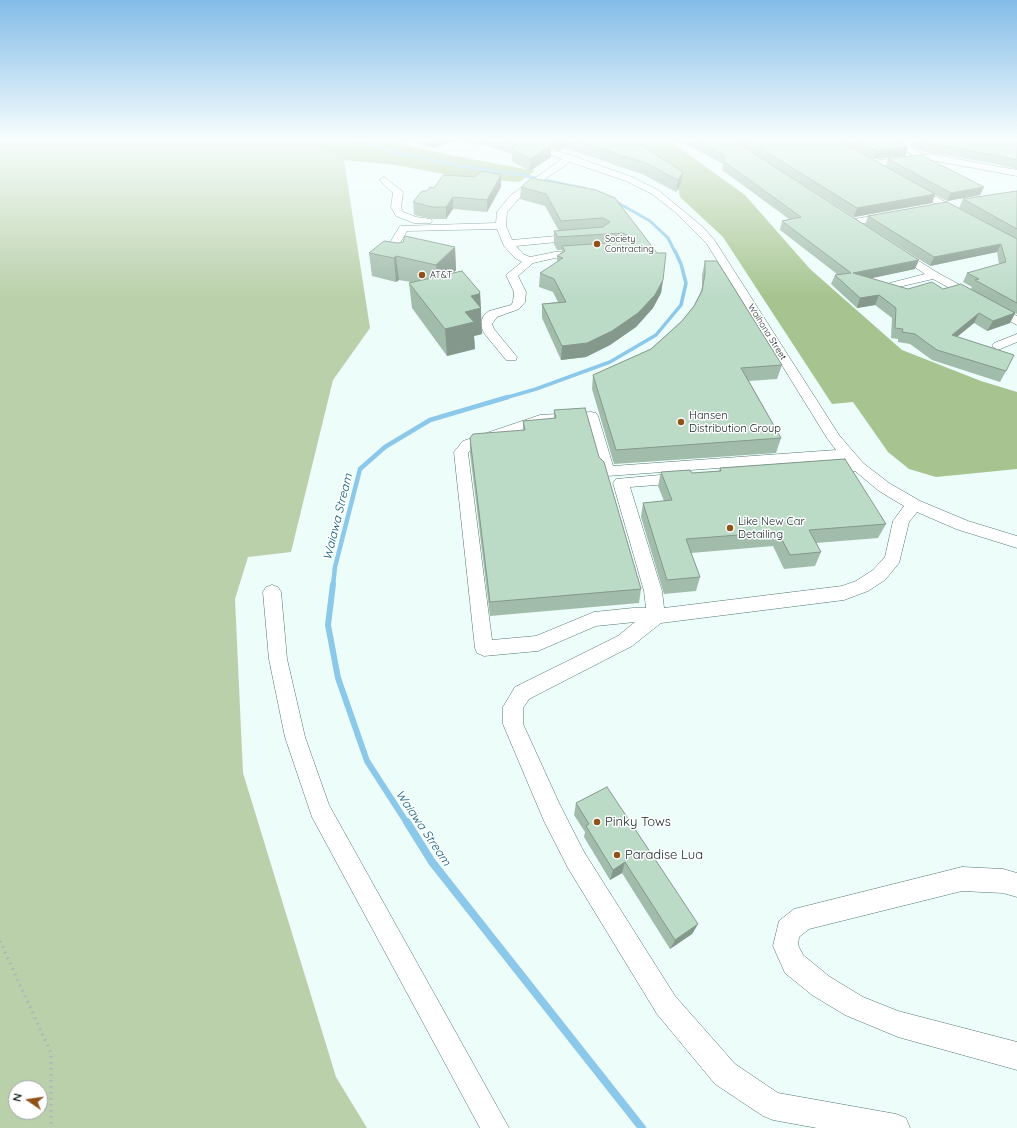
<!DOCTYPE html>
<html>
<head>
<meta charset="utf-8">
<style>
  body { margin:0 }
  #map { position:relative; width:1017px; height:1128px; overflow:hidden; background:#edfdfa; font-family:Quicksand,sans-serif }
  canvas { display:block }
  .north { position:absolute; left:8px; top:1080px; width:40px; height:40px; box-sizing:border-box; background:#fff; border:1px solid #a1a7a6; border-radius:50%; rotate:283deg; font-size:11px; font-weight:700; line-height:16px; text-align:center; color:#142421 }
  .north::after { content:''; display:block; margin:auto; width:14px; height:18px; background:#91521a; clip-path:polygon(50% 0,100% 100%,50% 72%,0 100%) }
</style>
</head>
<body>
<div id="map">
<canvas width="1017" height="1128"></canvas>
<div class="north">N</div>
</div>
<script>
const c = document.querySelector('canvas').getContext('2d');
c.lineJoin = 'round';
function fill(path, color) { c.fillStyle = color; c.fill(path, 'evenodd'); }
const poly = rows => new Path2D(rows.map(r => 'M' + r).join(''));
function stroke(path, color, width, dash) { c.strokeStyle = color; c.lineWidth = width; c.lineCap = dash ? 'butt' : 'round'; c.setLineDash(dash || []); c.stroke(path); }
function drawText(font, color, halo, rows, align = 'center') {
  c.font = font + ' Quicksand,sans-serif'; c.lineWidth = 3; c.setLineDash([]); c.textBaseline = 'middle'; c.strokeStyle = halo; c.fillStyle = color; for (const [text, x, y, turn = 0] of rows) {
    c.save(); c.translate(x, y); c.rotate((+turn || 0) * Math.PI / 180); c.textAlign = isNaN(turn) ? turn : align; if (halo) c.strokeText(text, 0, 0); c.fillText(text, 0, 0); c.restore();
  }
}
fill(poly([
  [0,138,306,138,344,160,370,328,333,380,291,552,248,557,235,599,243,773,336,1077,367,1128,0,1128],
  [16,1088,40,1088,40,1112,16,1112]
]), '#bad0aa');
fill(poly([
  [306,138,385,138,419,149,535,171,519,182,459,177,396,165,344,160],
  [616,138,666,138,745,195,810,269,902,350,981,381,1017,392,1017,469,936,477,909,469,888,452,853,402,832,404,723,237,680,197,676,178]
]), '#a7c490');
stroke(poly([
  [350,138,401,154,460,166,517,174,587,189],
  [613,200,650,221,668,238,675,252]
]), '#8bc8e9', 3);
stroke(poly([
  [505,398,536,389,610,362,656,335,681,305,686,283,681,264,675,251]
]), '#8bc8e9', 3.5);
stroke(poly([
  [333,585,335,567,360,469,385,447,430,420,508,397]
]), '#8bc8e9', 4.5);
stroke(poly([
  [333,584,328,625,338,678,367,761,407,823]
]), '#8bc8e9', 6);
stroke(poly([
  [407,822,432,862,642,1128]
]), '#8bc8e9', 8);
const minor = poly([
  [503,138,514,138,573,156,632,177,658,190,704,228,715,241,839,435,863,463,889,483,920,501,968,521,1017,536,1017,548,956,529,917,512,909,522,899,563,885,580,868,591,844,600,661,623,632,646,529,699,523,708,523,724,560,805,584,852,675,996,735,1064,778,1093,896,1114,906,1118,910,1128,817,1128,773,1120,763,1116,715,1084,657,1014,568,868,544,821,503,724,503,707,515,687,618,636,635,622,596,626,538,651,484,656,477,653,475,648,454,452,463,441,540,415,591,412,596,413,598,416,613,466,836,450,827,438,707,244,675,212,652,194,626,181,570,162,524,193,507,212,506,226,512,240,578,234,583,237,578,240,516,246,523,254,530,257,555,252,581,250,586,253,581,256,555,258,533,263,518,276,526,292,525,302,519,309,497,317,492,324,494,329,517,357,516,360,506,360,484,333,480,324,484,315,489,311,511,305,513,302,514,292,506,275,522,262,515,258,504,246,497,229,407,231,392,257,393,259,392,261,381,261,380,259,400,226,496,223,497,212,511,195,562,159,503,138],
  [585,421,599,471,602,475,607,476,844,459,846,462,828,463,823,465,820,468,823,471,828,473,855,471,879,491,904,506,893,521,885,557,873,570,856,581,842,586,664,608,662,591,630,487,682,483,687,482,690,478,687,474,682,473,616,479,613,483,644,591,646,608,633,608,594,612,536,636,492,640,468,453,473,447,542,423,585,421],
  [909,139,913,142,910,146,923,155,930,154,1017,170,1017,176,930,160,872,167,868,164,872,161,913,156,901,147,906,140,909,139],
  [384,177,403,192,401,207,403,212,416,217,431,219,432,221,431,223,414,223,396,216,391,207,393,193,379,180,384,177],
  [914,185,964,212,966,214,961,217,958,216,911,190,909,188,914,185],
  [889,213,894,216,893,218,854,225,849,222,854,219,889,213],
  [898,248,938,273,1017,316,1017,325,933,279,894,288,890,287,888,285,890,283,925,274,894,253,893,251,894,249,898,248],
  [1017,334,1017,342,998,350,992,346,994,343,1017,334],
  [272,585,278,587,281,592,287,659,305,737,329,805,509,1128,480,1128,312,817,285,737,269,659,263,592,266,587,272,585],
  [962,867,1003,869,1017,873,1017,897,1003,893,962,891,809,929,799,937,798,945,803,955,830,977,863,997,898,1011,1017,1042,1017,1070,898,1037,845,1015,812,995,785,973,773,946,779,921,794,909,962,867]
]);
stroke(minor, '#527770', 1);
stroke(poly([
  [0,941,51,1053,51,1128]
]), '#a8b8b5', 3.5, [1.5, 4.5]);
fill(minor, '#fff');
fill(poly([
  [403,138,546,138,539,141,547,143,547,138,630,138,683,172,681,184,676,192,642,174,611,164,611,163,564,148,559,151,551,148,551,157,530,171,512,161,512,154,484,145,480,146,461,139,433,148],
  [674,138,1005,138,1016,140,1017,138,1017,169,991,163,921,151,912,146,914,141,910,138,905,139,902,144,905,156,873,159,886,167,888,159,980,195,947,201,935,195,932,203,854,217,796,180,865,225,868,216,987,223,959,208,963,199,1017,191,1017,314,1015,313,1010,323,987,331,974,323,957,337,1006,371,1000,382,932,360,910,344,898,342,898,339,891,338,892,318,875,305,857,308,831,284,835,275,837,274,780,230,782,221,789,219,722,170,723,164],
  [867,226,930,266,997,252,999,264,967,273,963,282,972,287,971,289,908,289,871,278,915,269],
  [501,187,487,212,453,209,446,219,433,219,414,215,413,202,427,191,434,188],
  [521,187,596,190,663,280,661,293,653,308,636,327,610,345,586,357,561,360,542,318,542,304,558,302,553,292,539,287,540,273,557,263,557,256,562,252,562,250,557,250,554,244,554,231,559,231,545,206,520,199],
  [455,247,456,270,454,273,480,292,482,334,474,336,475,349,447,356,412,308,409,283,411,282,399,280,396,282,372,276,369,253],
  [705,261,782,365,777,379,749,381,781,438,776,453,614,464,592,389,593,375,651,349,682,321,694,306,701,291,702,287,702,275],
  [554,410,599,457,641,589,639,603,490,616,470,453,470,438,523,430,523,421,554,419],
  [720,468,886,524,878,538,816,543,821,552,815,566,784,569,773,546,691,553,700,577,696,591,664,594,641,517,643,503,664,501,658,486,661,472,692,473,719,471],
  [576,803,698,924,692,934,670,949,622,873,610,880,584,837,585,832,574,815]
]), '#a2bcab');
fill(poly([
  [433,138,461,138,461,139,433,148],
  [480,138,484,138,484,145,480,146],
  [535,138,546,138,535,142],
  [563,138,565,138,564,148,559,151,560,139],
  [903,138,910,138,905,139,900,147],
  [551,145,551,157,530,171,530,159],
  [908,147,905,156,873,159,876,151],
  [683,172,681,184,676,192,678,180],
  [501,175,501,187,487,212,487,200],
  [984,187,980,195,947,201,951,193],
  [935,194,932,203,854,217,857,208],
  [453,197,453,209,446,219,446,207],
  [1001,244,997,252,930,266,934,257],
  [455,247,456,270,438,288,436,265],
  [396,256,399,280,396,282,394,258],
  [919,260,915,269,849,283,853,273],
  [663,280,661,293,653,308,636,327,610,345,586,357,561,360,562,346],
  [480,292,482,334,474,336,475,349,447,356,445,329,465,312,471,296],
  [879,295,875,305,857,308,860,298],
  [979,313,974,323,947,345,952,335],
  [1015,313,1010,323,987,331,993,321],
  [625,862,622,873,610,880,613,870],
  [698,924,692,934,670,949,675,940]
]), '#84998b');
const building = poly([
  [497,138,530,138,551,145,530,159,512,149,518,145,497,138],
  [554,138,563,138,560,139,554,138],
  [569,138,630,138,683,172,678,180,644,162,612,153,614,152,569,138],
  [690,138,730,138,919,260,853,273,908,289,932,282,943,289,961,284,1015,313,993,321,979,313,952,335,1014,355,1006,371,937,350,915,334,902,332,903,329,895,328,896,308,879,295,860,298,835,275,851,273,782,221,801,217,723,161,725,156,690,138],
  [744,138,834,138,935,194,857,208,744,138],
  [851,138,889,138,908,147,876,151,851,138],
  [895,138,903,138,903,139,895,138],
  [916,138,1005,138,1016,140,1017,138,1017,160,995,155,924,143,916,138],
  [921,155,984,187,951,193,888,159,921,155],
  [482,171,501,175,487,200,453,197,446,207,432,207,413,202,422,191,427,191,430,187,434,188,443,175,475,177,482,171],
  [531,178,596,190,615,198,657,253,666,253,663,280,655,295,638,313,612,331,587,343,562,346,542,304,566,302,554,279,540,273,563,258,557,256,565,251,562,246,624,242,630,237,623,233,558,237,554,231,603,227,610,222,603,218,561,221,546,194,521,187,531,178],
  [1017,191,1017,229,963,199,1017,191],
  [947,202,1017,239,1017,303,975,280,979,279,967,273,1006,262,1001,244,934,257,868,216,947,202],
  [405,236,455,247,436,265,396,256,394,258,369,253,384,241,398,243,403,242,405,236],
  [705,261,717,261,782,365,741,368,781,438,616,450,593,375,651,349,682,321,694,306,702,291,705,274,705,261],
  [462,271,480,292,479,294,471,296,481,308,465,312,474,322,445,329,409,283,462,271],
  [585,408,599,457,604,462,641,589,490,602,470,438,473,434,525,430,523,421,556,418,554,410,585,408],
  [845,459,886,524,809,530,821,552,790,555,778,532,686,539,700,577,667,580,643,503,672,500,661,472,690,470,692,473,721,471,720,468,845,459],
  [607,787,698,924,675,940,625,862,613,870,586,826,589,824,576,803,607,787]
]);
fill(building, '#bcdbc7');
stroke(building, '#84998b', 1);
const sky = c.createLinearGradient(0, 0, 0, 296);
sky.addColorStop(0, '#83bce8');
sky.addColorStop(0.47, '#f7fefd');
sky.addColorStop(1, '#f7fefd00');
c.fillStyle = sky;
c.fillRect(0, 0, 1017, 296);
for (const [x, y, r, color] of [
  [597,244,4,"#91521a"],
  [422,275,4,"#91521a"],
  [681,422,4,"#91521a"],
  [730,528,4,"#91521a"],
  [597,822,4,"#91521a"],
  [617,855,4,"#91521a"]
]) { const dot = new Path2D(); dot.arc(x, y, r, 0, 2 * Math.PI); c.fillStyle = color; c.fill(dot); stroke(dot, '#fff', 1.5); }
drawText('9px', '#142421', '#fff', [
  ["Society",605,239],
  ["Contracting",605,249],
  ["AT&T",430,275]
], 'left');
drawText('9px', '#142421', '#fff', [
  ["Waihona Street",767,332,58]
]);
drawText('11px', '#142421', '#fff', [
  ["Hansen",689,416],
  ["Distribution Group",689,429],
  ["Like New Car",738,522],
  ["Detailing",738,535]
], 'left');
drawText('italic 12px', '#0c5c7b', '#fff', [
  ["Waiawa Stream",338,517,-76],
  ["Waiawa Stream",423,828,56]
]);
drawText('13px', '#142421', '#fff', [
  ["Pinky Tows",605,822],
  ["Paradise Lua",625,855]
], 'left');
</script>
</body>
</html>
